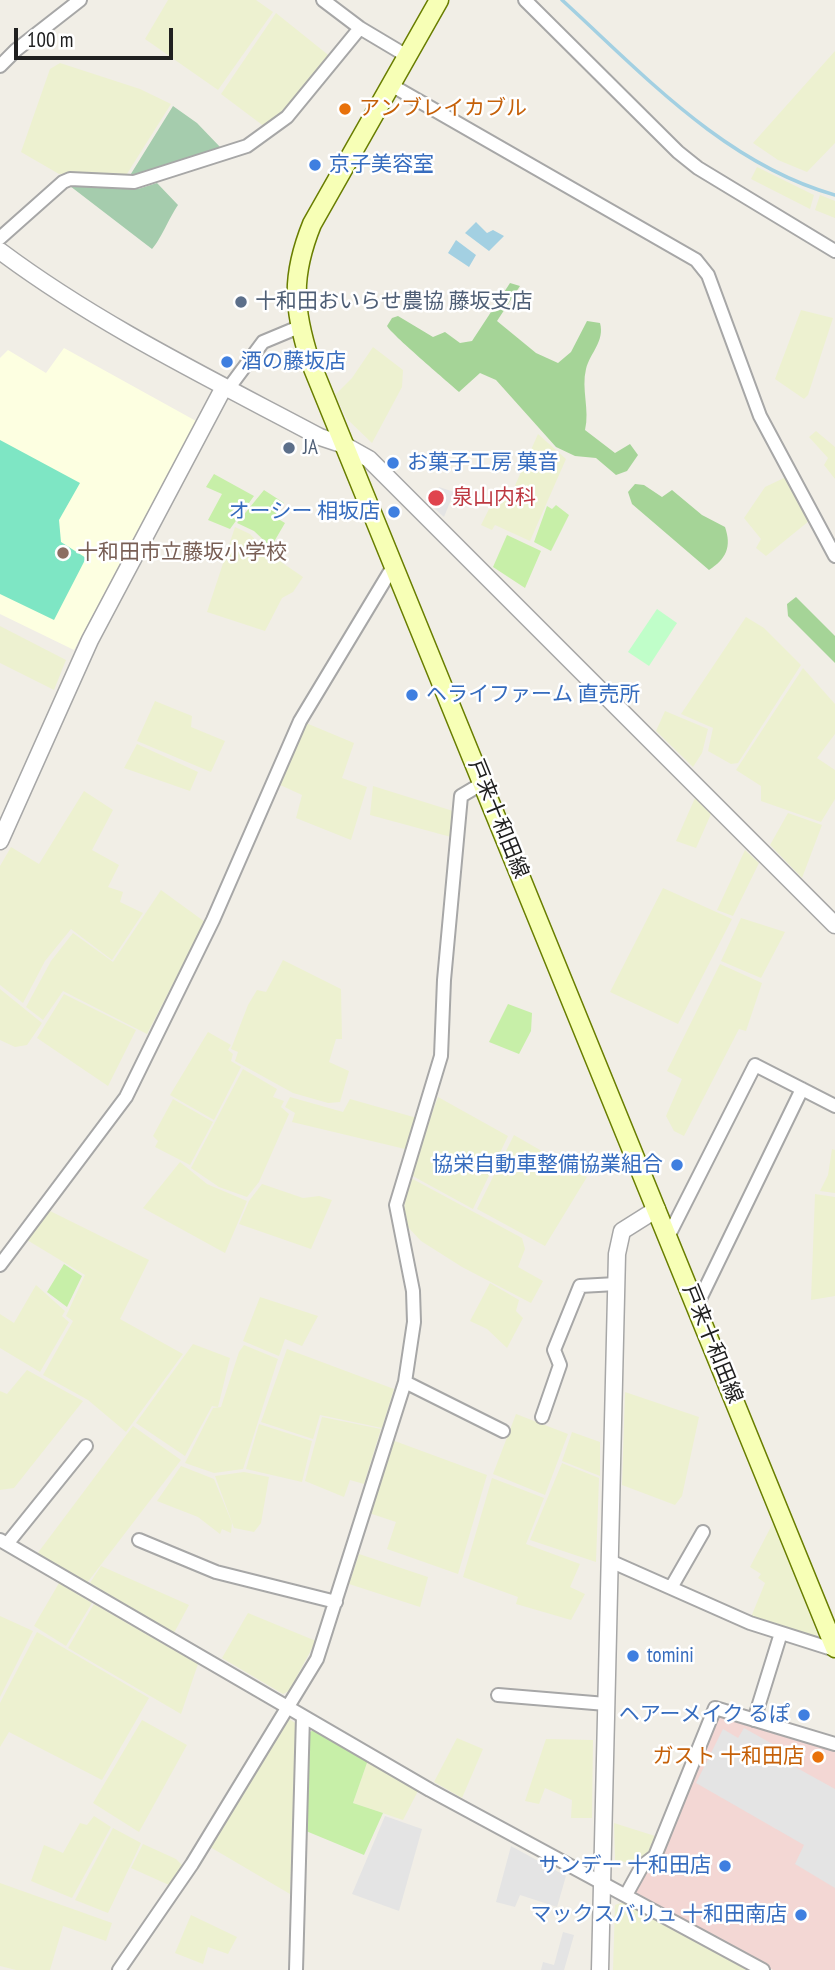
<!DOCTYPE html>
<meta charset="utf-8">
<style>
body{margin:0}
#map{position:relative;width:835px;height:1970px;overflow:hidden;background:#f1eee6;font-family:"PT Sans Narrow",sans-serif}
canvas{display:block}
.scale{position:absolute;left:14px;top:28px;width:159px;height:32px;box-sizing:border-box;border:4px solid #202020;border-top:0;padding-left:9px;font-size:21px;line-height:24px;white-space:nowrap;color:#202020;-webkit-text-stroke:5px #fff;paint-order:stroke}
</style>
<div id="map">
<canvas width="835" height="1970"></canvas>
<div class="scale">100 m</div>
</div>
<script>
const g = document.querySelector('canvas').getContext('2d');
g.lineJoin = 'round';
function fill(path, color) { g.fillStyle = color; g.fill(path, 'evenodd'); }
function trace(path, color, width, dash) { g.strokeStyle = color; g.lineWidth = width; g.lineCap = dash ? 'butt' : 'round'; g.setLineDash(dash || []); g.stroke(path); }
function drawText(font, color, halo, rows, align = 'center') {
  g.font = font + ' "PT Sans Narrow","Noto Sans JP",sans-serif'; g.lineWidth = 5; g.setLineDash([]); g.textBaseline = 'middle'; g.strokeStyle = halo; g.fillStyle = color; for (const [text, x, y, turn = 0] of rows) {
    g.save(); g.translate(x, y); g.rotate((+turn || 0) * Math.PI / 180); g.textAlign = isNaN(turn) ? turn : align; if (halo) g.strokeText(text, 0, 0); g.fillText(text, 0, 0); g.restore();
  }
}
fill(new Path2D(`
 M723 1716 835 1749V1970H773L636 1894 633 1888 658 1858 716 1719Z`), '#f3d7d4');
fill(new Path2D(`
 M64 348 196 421 74 650 0 614V358L8 350 46 373Z`), '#fdffe1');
fill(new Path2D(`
 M168 0H256L273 12 218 90 145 39Z
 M276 13 332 58 287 110 265 127 221 94Z
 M835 51V143L807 172 778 160 753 143Z
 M60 63 140 89 171 104 125 177 59 174 21 152 50 69Z
 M757 167 814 195 810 209 751 179Z
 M820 195 835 201V218L815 210Z
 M801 310 833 318 808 395 804 399 775 379Z
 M373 347 403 370 402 387 372 443 347 419 335 395 352 378Z
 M816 431 835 447V479L824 465 828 458 809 437Z
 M538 434 566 459 530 541 495 525 492 530 481 525 500 487 513 490Z
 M786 477 809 521 766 556 756 548 761 539 744 518 765 487Z
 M235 527 250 534 268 553 303 577 293 592 282 598 265 631 207 612Z
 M746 617 764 628 801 665 738 763 731 764 708 751 713 728 681 714Z
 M0 626 66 660 54 690 0 663Z
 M803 668 835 704V734L817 758 835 770V799L821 822 761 801V786L736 770Z
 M155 701 192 716 191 727 225 741 211 772 137 741Z
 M665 711 708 729 702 753 693 767 656 731Z
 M306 723 354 743 342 778 367 787 351 840 296 818 302 795 278 784Z
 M137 744 198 772 190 791 124 768Z
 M373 786 453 811 451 837 370 815Z
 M84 791 113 810 92 850 119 865 108 887 123 892 120 902 143 913 112 960 71 929 45 961 23 1003 0 985V866L11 847 39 864Z
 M695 798 711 814 696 848 676 841Z
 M788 813 822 825 802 878 770 845Z
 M745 850 759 863 733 916 717 910Z
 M663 888 732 919 678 1024 610 992Z
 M161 890 205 922 147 1034 63 991 43 1020 26 1007 51 961 73 933 113 962Z
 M741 918 785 932 761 978 721 961Z
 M283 960 341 989 342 1039H336L329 1062 349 1071 340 1102 328 1103 293 1093 235 1061 238 1052 231 1049 248 1005 257 990 266 992Z
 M720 964 762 983 746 1031 739 1029 684 1136 674 1131 666 1116 682 1079 667 1071Z
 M0 989 42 1023 27 1045 15 1047 0 1040Z
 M64 994 136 1030 108 1086 37 1038Z
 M208 1032 231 1045 228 1050 233 1054 231 1061 241 1067 214 1120 170 1095Z
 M243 1069 277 1089 273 1097 284 1101 281 1107 289 1114 259 1182 247 1197 219 1187 191 1168Z
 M290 1097 343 1112 350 1099 417 1118 405 1149 292 1122 295 1113 285 1107Z
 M438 1097 508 1136 473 1209 409 1174Z
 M173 1099 213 1122 190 1165 155 1147 158 1141 153 1136Z
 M514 1135 587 1177 545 1246 477 1209Z
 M832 1149 835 1150V1193L820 1191 828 1175Z
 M180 1162 207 1184 247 1201 225 1253 143 1208Z
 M409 1177 522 1238 525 1249 518 1267 543 1281 531 1303 462 1267 421 1241 406 1225 404 1208Z
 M262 1184 303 1198 319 1196 332 1200 311 1249 239 1224 249 1201Z
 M815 1194 835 1197V1296L811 1300Z
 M46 1209 149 1260 120 1319 183 1354 126 1432 88 1400 43 1375 73 1321 66 1316 85 1275 27 1240Z
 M490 1283 519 1300 516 1311 523 1318 507 1348 487 1329 470 1321Z
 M36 1285 65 1311 62 1316 69 1322 40 1372 0 1348V1314L14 1323Z
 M260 1297 318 1316 302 1346 285 1339 279 1356 243 1341Z
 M193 1344 230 1358 218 1407 212 1406 185 1456 136 1423Z
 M244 1345 278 1359 243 1469 214 1473 185 1463 213 1408 221 1407 239 1352Z
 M287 1349 394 1389 382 1428 320 1415 313 1439 261 1422Z
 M27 1370 83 1401 14 1488 0 1490V1391L7 1394Z
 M625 1392 699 1417 682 1496 675 1505 622 1485Z
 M516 1414 568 1434 545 1495 493 1474Z
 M322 1417 381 1429 364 1484 350 1480 344 1497 305 1481Z
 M259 1424 312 1441 302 1482 246 1469Z
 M133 1426 181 1460 87 1583 37 1554Z
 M572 1432 600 1442V1476L562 1461Z
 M392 1440 487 1475 458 1574 387 1549 396 1522 369 1513Z
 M562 1463 599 1478 596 1562 530 1540Z
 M181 1466 214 1479 232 1523 231 1533 222 1529 220 1534 198 1517 157 1501Z
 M244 1472 269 1477 261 1523 254 1532 234 1528 215 1476Z
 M492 1478 544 1498 526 1544 580 1564 570 1587 585 1594 571 1620 516 1604 518 1597 463 1577Z
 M774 1521 818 1636 815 1640 751 1617 765 1583 758 1578 761 1574 750 1567Z
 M359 1554 428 1577 420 1607 349 1584Z
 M101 1566 189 1605 174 1633 90 1583Z
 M59 1583 92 1603 66 1646 34 1626Z
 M94 1604 198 1664 181 1714 68 1648Z
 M248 1613 316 1641 289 1691 283 1694 222 1658Z
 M0 1616 33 1631 0 1697Z
 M37 1632 149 1698 102 1780 9 1732 0 1747V1703Z
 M286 1717 297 1724 290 1894 210 1847Z
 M142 1720 187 1745 139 1832 93 1803Z
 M457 1738 483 1749 462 1798 434 1782Z
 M546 1739 593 1740 592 1818H571L572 1800 545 1788 539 1804 525 1801Z
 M368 1760 419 1789 403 1820 353 1803Z
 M94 1816 111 1827 72 1898 31 1881 44 1845 63 1853 80 1823 87 1825Z
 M614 1823 655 1836 647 1855 635 1864 615 1860Z
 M113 1828 141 1843 108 1913 75 1900Z
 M143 1844 176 1859 183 1866 169 1885 131 1868Z
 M0 1883 112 1923 106 1941 63 1926 50 1970H16L0 1966Z
 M624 1902 749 1970H613L615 1905Z
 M191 1915 237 1937 228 1954 208 1947 203 1964 175 1953Z`), '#edf1d0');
fill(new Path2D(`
 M214 474 254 496 230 529 208 520 222 494 206 487Z
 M264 490 284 503 275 517 285 523 271 547 254 531 237 523Z
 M556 505 569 515 551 551 534 542 547 506 552 509Z
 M507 535 541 551 525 588 493 567Z
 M508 1004 532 1013 531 1031 519 1054 489 1042Z
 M64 1264 82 1276 67 1307 47 1292Z
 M315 1728 368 1760 353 1803 383 1813 364 1855 306 1831 308 1734Z`), '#c7efa8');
fill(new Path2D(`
 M510 283 520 286 497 321 536 353 558 363 571 352 587 321 600 323C605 341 590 353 586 369 581 389 590 410 585 430L615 453 630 444 638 455 627 471 616 475 596 458 575 456 556 447 496 380 480 373 459 392C447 381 391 334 387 326L392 318 398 316 433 337 445 332 460 343 472 341Z
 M635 484 644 485 662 497 672 490 702 515 725 527C732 547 726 559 709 570L632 504 628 492Z
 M796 597 835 636V663L788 616 787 604Z`), '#a5d497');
fill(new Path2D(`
 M173 106 197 123 221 148 129 177Z
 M74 183 138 189 157 183 178 205C169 218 160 241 152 249L70 186Z`), '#a5ccad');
fill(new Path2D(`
 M657 609 677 623 649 666 628 652Z`), '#c0fec9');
fill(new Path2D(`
 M0 440 80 483 59 520 61 542 86 558 54 620 0 594Z`), '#7ee6c4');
fill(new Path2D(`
 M439 487 454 492 444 517 426 501 428 495 435 498Z
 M744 1728 792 1755 788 1763 835 1789V1888L795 1864 804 1845 696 1783 723 1729 738 1738Z
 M385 1816 422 1829 399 1911 352 1894Z
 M511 1846 566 1876 557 1907 520 1895 515 1907 496 1902Z
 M563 1932 574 1935 564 1970H541L543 1962 554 1965Z`), '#e4e4e4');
fill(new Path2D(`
 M476 222 487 233 493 230 504 236 489 251 465 233Z
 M456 240 476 255 469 267 448 253Z`), '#a3d0e2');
trace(new Path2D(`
 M562 0C644 75 725 164 835 195`), '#a3d0e2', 3.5);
const minor = new Path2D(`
 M323 0 360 28 407 56
 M525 0 678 152 698 168 835 251
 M0 66 16 50 80 0
 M391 85 696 260 708 275 760 416 835 556
 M0 238 63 182 70 179 134 182 247 146 287 117 360 28
 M228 389 263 342 299 327
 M668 1237 755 1065 835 1106
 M0 1265 126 1097 213 920 300 721 394 565
 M694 1299 701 1297 802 1089
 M405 1382 503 1431
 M542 1417 560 1365 554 1350 580 1286 616 1284
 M0 1540 430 1790 763 1970
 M139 1540 216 1572 336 1602
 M7 1544 86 1446
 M610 1561 750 1623 835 1650
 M672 1586 703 1532
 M498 1695 606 1704
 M754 1720 781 1633
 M626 1895 642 1866 655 1856 715 1708 835 1744
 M119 1970 192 1864 317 1659 405 1382 414 1322 413 1291 396 1205 441 1056 444 980 461 796 483 783
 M296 1970 303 1716`);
const tertiary = new Path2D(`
 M0 251C99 325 211 379 320 437L344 445 369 459 835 925
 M0 841 90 640 224 387
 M600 1970 617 1254 622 1231 657 1209`);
const secondary = new Path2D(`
 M439 0 312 224C291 276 293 308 310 361L835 1648`);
trace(minor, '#a7a7a7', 16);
trace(tertiary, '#a7a7a7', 19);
trace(secondary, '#697e00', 21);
trace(minor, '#fff', 12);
trace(tertiary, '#fff', 16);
trace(secondary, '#f7ffb6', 18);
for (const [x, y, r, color] of [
 [345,109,7,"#e8710a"],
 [315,165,7,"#3f7fe0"],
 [241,302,7,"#5c6f8a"],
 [227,362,7,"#3f7fe0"],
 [289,448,7,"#5c6f8a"],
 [393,463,7,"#3f7fe0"],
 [436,498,9,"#e0444e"],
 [394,512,7,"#3f7fe0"],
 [63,553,7,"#8d6e63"],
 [412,695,7,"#3f7fe0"],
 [677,1165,7,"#3f7fe0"],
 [633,1656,7,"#3f7fe0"],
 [804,1715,7,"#3f7fe0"],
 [818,1757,7,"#e8710a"],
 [725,1866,7,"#3f7fe0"],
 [801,1915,7,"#3f7fe0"]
]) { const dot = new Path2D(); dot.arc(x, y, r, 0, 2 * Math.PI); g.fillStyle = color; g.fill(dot); trace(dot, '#fff', 2.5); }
drawText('21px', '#c56008', '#fff', [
 ["アンブレイカブル",359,109],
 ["ガスト 十和田店",804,1757,"right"]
], 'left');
drawText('21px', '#366cbe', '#fff', [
 ["京子美容室",329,165],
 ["酒の藤坂店",241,362],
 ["お菓子工房 菓音",407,463],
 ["オーシー 相坂店",380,512,"right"],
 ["ヘライファーム 直売所",426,695],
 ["協栄自動車整備協業組合",663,1165,"right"],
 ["tomini",647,1656],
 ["ヘアーメイク るぽ",790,1715,"right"],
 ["サンデー 十和田店",711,1866,"right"],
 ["マックスバリュ 十和田南店",787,1915,"right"]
], 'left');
drawText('21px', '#4e5e75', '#fff', [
 ["十和田おいらせ農協 藤坂支店",255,302],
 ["JA",303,448]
], 'left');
drawText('21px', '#be3a42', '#fff', [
 ["泉山内科",452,498]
], 'left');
drawText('21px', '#785e54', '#fff', [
 ["十和田市立藤坂小学校",77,553]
], 'left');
drawText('21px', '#202020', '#fff', [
 ["戸来十和田線",498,819,68],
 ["戸来十和田線",712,1344,68]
]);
</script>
